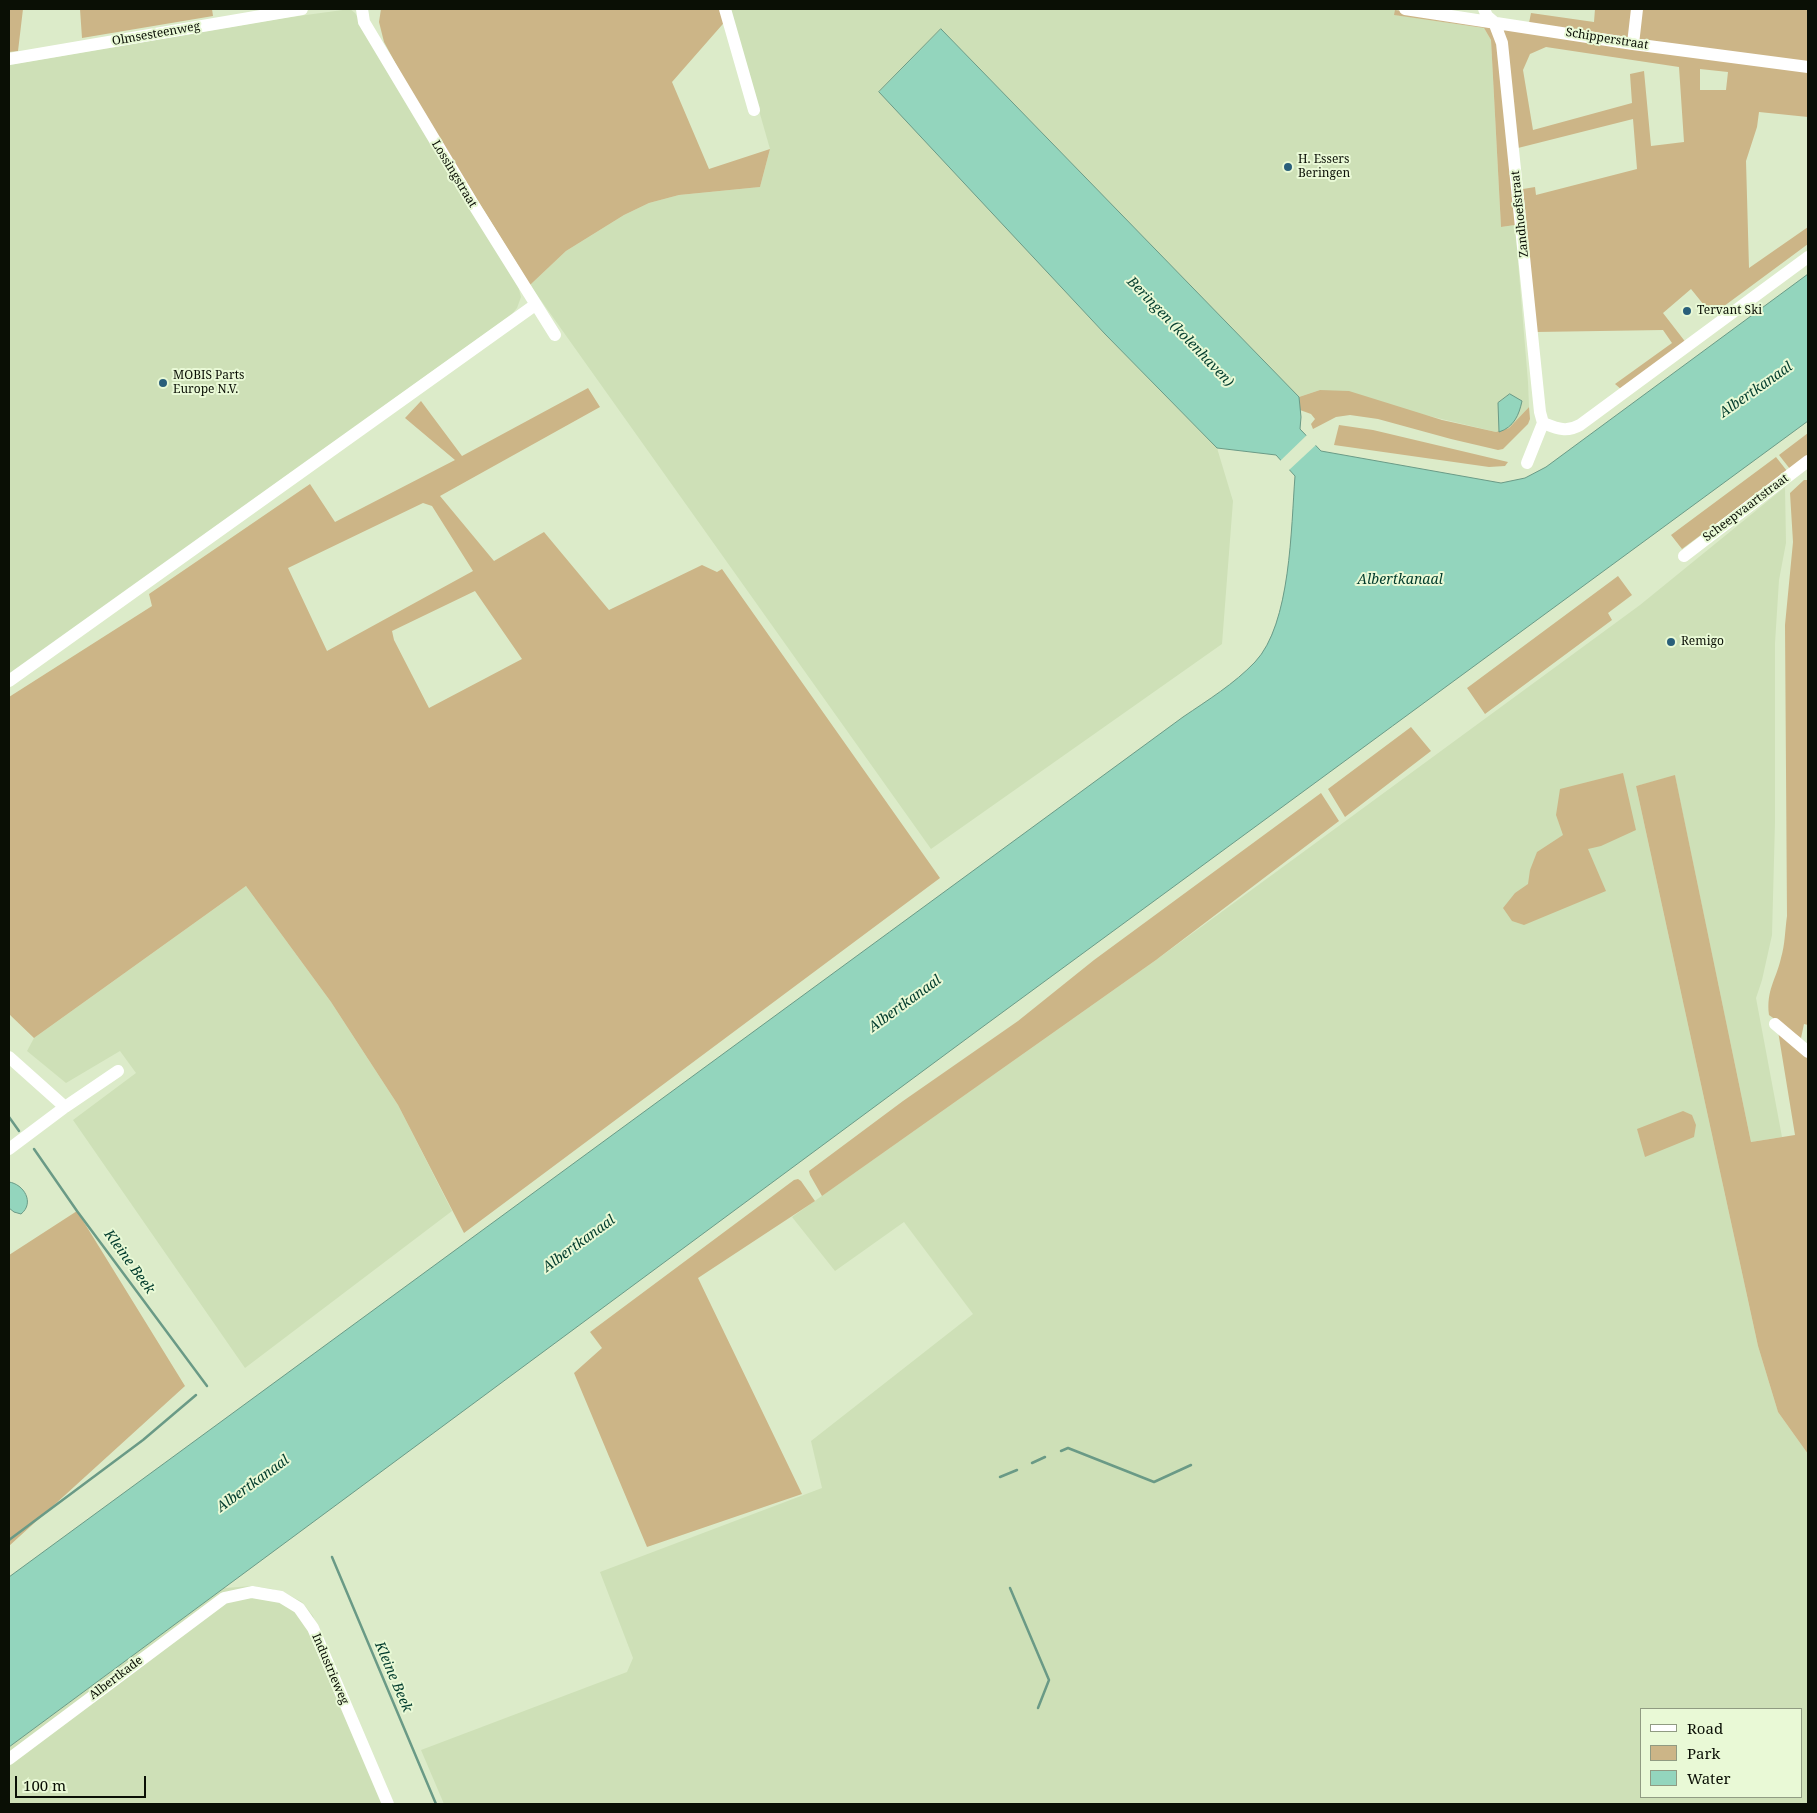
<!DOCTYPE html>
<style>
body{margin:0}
#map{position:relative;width:1817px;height:1813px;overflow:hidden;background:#dcebc9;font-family:"Noto Serif",serif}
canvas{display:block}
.frame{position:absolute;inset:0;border:10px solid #0a0f05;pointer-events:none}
.legend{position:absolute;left:1640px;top:1708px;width:162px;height:90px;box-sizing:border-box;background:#e9f9d6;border:1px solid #909b82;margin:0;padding:6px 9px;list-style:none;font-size:15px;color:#0a0f05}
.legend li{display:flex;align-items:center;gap:10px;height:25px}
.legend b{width:25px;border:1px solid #909b82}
.scale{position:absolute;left:15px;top:1776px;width:131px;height:22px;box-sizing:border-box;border:2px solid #0a0f05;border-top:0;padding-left:6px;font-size:15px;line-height:18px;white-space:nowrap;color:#0a0f05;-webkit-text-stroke:4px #e9f9d6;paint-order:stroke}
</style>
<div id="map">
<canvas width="1817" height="1813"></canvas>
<div class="frame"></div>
<ul class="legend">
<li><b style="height:6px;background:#fff"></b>Road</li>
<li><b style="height:14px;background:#ccb587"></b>Park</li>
<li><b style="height:14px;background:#93d5bd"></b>Water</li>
</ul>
<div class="scale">100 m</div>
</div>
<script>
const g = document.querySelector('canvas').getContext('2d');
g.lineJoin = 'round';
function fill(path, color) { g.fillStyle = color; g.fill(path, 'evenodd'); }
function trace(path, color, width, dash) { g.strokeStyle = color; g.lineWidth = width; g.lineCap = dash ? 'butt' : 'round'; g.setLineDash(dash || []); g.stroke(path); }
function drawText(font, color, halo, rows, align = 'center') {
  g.font = font + ' "Noto Serif",serif'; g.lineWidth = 4; g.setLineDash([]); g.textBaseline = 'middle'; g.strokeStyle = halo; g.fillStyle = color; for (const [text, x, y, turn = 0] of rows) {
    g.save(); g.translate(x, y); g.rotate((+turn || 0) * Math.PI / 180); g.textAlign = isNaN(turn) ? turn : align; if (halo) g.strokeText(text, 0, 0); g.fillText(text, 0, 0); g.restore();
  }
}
fill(new Path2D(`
 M350 9 355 13 518 285 521 297 517 308 512 314 9 675V65L284 18Z
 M730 9H1387L1395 10V15L1484 28 1491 40 1501 227 1515 225 1528 382 1529 407 1509 428 1496 432 1320 390 1299 397 941 29 880 92 1105 334 1217 448 1233 501 1222 644 931 849 530 285 566 251 624 215 649 203 679 195 760 187 770 149Z
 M1785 487 1786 543 1779 580 1775 643V822L1772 935 1762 980 1756 998 1782 1137 1751 1142 1675 776 1636 786 1758 1346 1778 1412 1808 1454V1804H444L421 1750 627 1672 633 1658 600 1572 822 1488 811 1441 973 1314 904 1222 835 1271 792 1217 1156 960 1640 605ZM1641 1709H1801V1797H1641Z
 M246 886 331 1002 398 1105 452 1211 245 1368 73 1120 136 1073 120 1051 66 1083 27 1051 34 1038Z
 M253 1586 272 1589 287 1594 302 1602 313 1616 387 1804H9V1747L224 1588Z`), '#cee0b7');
fill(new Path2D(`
 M9 9H23L18 51 9 52Z
 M80 9H212L213 16 82 38Z
 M381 9H726L729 17 672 82 709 169 770 149 760 187 679 195 649 203 624 215 566 251 530 285 412 94 384 42 379 22Z
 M1595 9H1808V117L1759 112 1757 127 1746 161 1749 268 1808 227V244L1712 315 1691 289 1663 313 1687 344 1622 390 1615 384 1672 343 1663 330 1536 332 1523 189 1535 187 1536 195 1637 169 1633 119 1518 148 1515 225 1501 227 1491 40 1484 28 1394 15 1395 10 1528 28 1531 13 1594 22ZM1546 47 1679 67 1684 142 1651 146 1644 71 1630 74 1632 103 1533 130 1523 70 1530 54ZM1700 69 1728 72 1726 90H1700Z
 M588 388 600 407 440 496 494 561 544 532 609 610 702 565 717 572 722 569 940 878 464 1233 398 1105 331 1002 246 886 34 1038 9 1014V697L152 606 149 594 310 484 335 522 455 460 405 418 421 401 462 456ZM423 503 432 506 473 571 327 651 288 568ZM475 591 522 659 429 708 394 640 392 631Z
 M1320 390 1349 391 1442 420 1496 432 1509 428 1529 407 1530 419 1528 424 1503 449 1498 450 1451 439 1378 419 1350 415 1336 417 1313 429 1311 424 1315 419 1311 414 1300 410 1299 397Z
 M1339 425 1373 430 1508 462 1505 466 1489 467 1334 445Z
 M1808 433V456L1790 469 1779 455Z
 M1776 457 1787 471 1682 549 1671 535Z
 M1804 480H1808V1025L1804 1024 1801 1038 1769 1015C1766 990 1776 980 1781 958 1785 945 1785 930 1787 916L1785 625 1793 542 1790 493Z
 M1618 576 1632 595 1608 613 1612 620 1485 714 1467 688Z
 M1411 727 1431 751 1345 817 1328 789Z
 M1623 773 1636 830 1601 846 1588 849 1606 891 1524 925 1512 921 1503 908 1515 893 1528 884 1530 870 1537 852 1563 835 1556 815 1560 789Z
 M1675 775 1751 1142 1795 1135 1778 1031 1808 1056V1454L1778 1412 1758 1346 1636 786Z
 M1321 793 1339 821 1156 960 822 1196 810 1175 809 1171 903 1101 1018 1021 1094 960Z
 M1683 1111 1692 1115 1696 1125 1694 1137 1645 1157 1637 1129Z
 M798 1179 801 1181 815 1201 698 1278 802 1494 647 1547 574 1373 602 1348 590 1332 794 1180Z
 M77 1211 185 1386 9 1546V1255Z`), '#ccb587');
const water = new Path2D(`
 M941 29 1299 397 1301 417 1300 429 1321 451 1501 483 1525 478 1546 467 1808 274V421L977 1031 9 1747V1577L1183 717C1208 700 1234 684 1255 662 1291 624 1291 527 1295 476L1276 455 1217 448 1105 334 879 92Z
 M1510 394 1522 401C1519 415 1514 427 1499 432L1498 403Z
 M9 1182C24 1184 35 1203 21 1214L14 1212 9 1208Z`);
fill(water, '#93d5bd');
trace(water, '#6a9a86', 1);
fill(new Path2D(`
 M1308 434 1317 444 1288 471 1279 462Z`), '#dcebc9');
trace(new Path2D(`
 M9 1117 19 1131
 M34 1149 77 1211 207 1386
 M1061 1451 1068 1448 1154 1482 1191 1465
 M1032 1463 1045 1457
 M1000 1477 1017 1470
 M9 1540 143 1440 196 1395
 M332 1557 436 1804
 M1010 1588 1049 1680 1038 1708`), '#6a9a86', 2.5);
trace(new Path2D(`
 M362 9 364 22 473 204 555 335
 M725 9 754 110
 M1405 9 1633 44 1808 67
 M1484 9 1487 16 1494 22 1502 43 1540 412 1543 423 1527 463
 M1633 44 1637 9
 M9 59 302 9
 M1543 423C1556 428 1566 433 1580 425L1808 257
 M1684 556 1808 461
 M9 681 535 305
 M1775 1024 1808 1052
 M9 1057 65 1107
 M9 1149 65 1107 118 1071
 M9 1759 224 1598 252 1592 281 1597 299 1608 313 1628 388 1804`), '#fff', 12);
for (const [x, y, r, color] of [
 [1288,167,5,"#295f7a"],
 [1687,311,5,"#295f7a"],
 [163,383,5,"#295f7a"],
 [1671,642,5,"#295f7a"]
]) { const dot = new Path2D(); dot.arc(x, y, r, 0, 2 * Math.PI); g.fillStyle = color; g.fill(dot); trace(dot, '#e9f9d6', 2); }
drawText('12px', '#0a0f05', '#e9f9d6', [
 ["Olmsesteenweg",156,34,-10],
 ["Schipperstraat",1607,39,9],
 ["Lossingstraat",454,174,59],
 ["Zandhoefstraat",1520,214,-96],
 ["Scheepvaartstraat",1746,508,-37],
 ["Industrieweg",330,1669,67],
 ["Albertkade",116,1678,-37]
]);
drawText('12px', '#0a0f05', '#e9f9d6', [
 ["H. Essers",1298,160],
 ["Beringen",1298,174],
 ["Tervant Ski",1697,311],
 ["MOBIS Parts",173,376],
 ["Europe N.V.",173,390],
 ["Remigo",1681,642]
], 'left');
drawText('italic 14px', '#003b2c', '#e9f9d6', [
 ["Beringen (kolenhaven)",1180,332,46],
 ["Albertkanaal",1756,390,-35],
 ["Albertkanaal",1400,580],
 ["Albertkanaal",905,1004,-36],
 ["Albertkanaal",579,1244,-36],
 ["Kleine Beek",129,1262,54],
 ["Albertkanaal",253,1484,-36],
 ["Kleine Beek",393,1677,67]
]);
</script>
